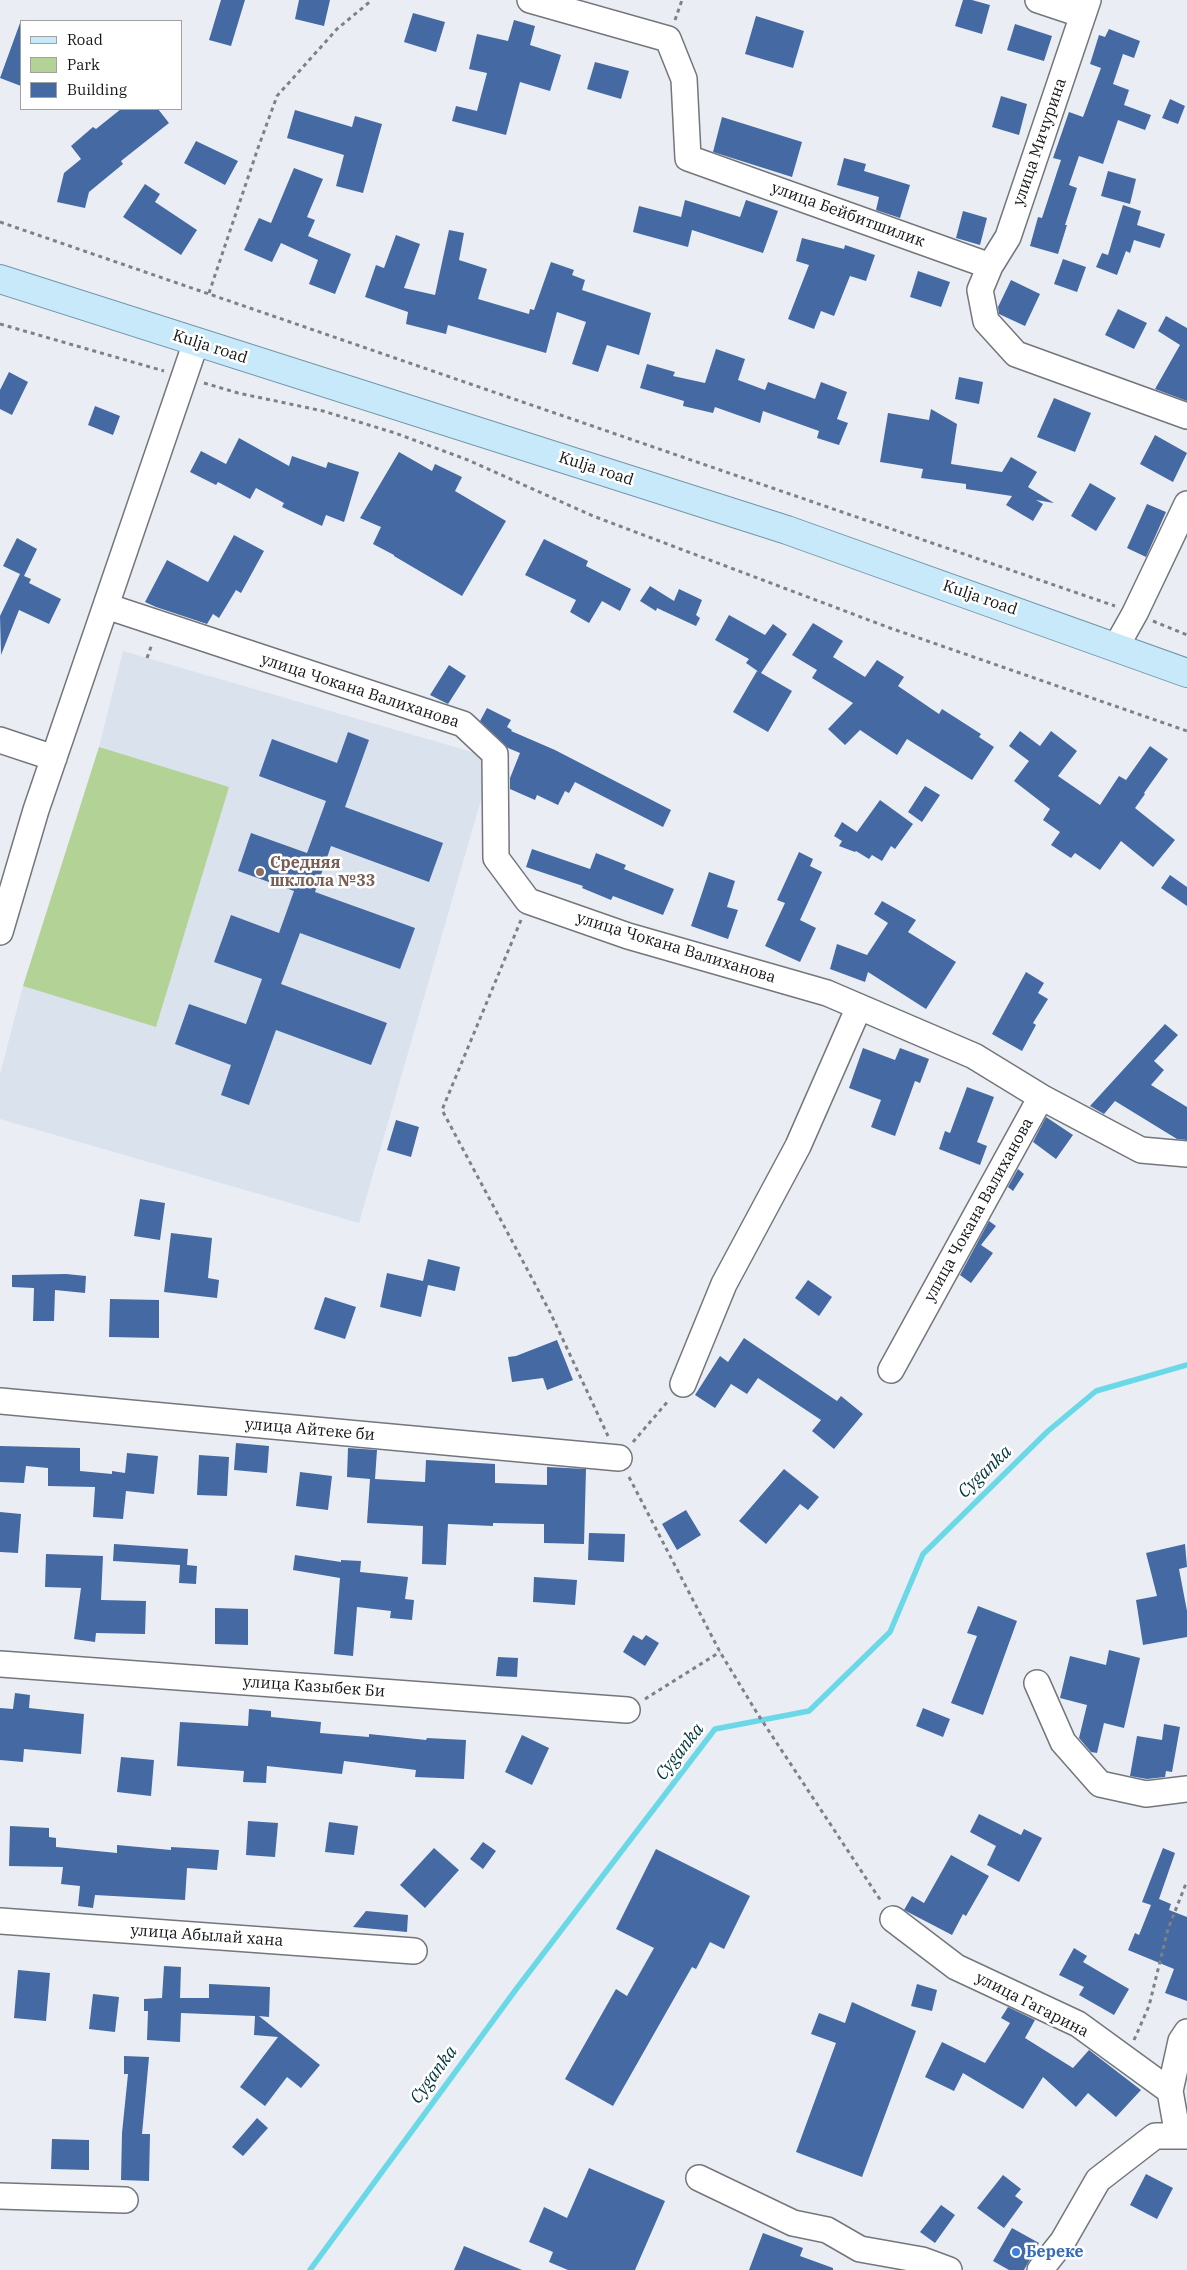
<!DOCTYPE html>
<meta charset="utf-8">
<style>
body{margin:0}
#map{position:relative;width:1187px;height:2270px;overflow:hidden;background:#eaeef4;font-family:"IBM Plex Serif",serif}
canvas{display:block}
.legend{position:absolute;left:20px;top:20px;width:162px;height:90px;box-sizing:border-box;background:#fff;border:1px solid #a1a1a2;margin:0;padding:6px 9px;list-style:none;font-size:15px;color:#141517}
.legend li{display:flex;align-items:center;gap:10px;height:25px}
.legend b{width:25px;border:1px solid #a1a1a2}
</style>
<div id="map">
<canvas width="1187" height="2270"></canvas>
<ul class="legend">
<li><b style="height:6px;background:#c8e9fa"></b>Road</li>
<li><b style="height:14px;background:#b3d396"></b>Park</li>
<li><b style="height:14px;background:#4469a3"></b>Building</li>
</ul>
</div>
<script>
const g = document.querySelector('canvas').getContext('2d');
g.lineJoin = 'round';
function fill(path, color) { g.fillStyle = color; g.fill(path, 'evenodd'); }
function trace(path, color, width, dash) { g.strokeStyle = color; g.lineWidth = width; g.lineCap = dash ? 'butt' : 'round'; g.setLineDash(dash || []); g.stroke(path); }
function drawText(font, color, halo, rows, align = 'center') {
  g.font = font + ' "IBM Plex Serif",serif'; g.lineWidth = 5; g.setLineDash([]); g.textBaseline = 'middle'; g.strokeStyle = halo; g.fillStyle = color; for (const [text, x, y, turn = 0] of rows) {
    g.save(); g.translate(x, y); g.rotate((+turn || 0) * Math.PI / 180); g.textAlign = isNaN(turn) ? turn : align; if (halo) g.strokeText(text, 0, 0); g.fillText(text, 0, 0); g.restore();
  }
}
fill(new Path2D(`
 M123 651 493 758 359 1223 0 1119V1074L23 986 99 747Z`), '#dae2ee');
fill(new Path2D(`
 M99 747 229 787 156 1027 23 986Z`), '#b3d396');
trace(new Path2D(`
 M310 2270 517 1988 715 1729 809 1711 890 1632 923 1554 1048 1431 1096 1391 1187 1365`), '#6bd8e7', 5.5);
fill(new Path2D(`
 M221 0H245L231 46 209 40Z
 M299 0H330L324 26 295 19Z
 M963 0H972L990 5 982 34 955 26Z
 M413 13 445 22 436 52 404 42Z
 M756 16 804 31 793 68 745 54Z
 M514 20 535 26 530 45 561 55 550 91 520 82 506 135 452 121 456 106 477 111 487 73 469 69 477 34 508 41Z
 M20 23H21V86L0 78Z
 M1015 24 1052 36 1044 61 1007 50Z
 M1109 29 1140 41 1134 58 1123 54 1113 84 1129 90 1124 105 1151 115 1145 130 1118 120 1103 164 1079 156 1069 185 1077 188 1065 225H1067L1058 254 1030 246 1038 217 1042 218 1061 160 1053 158 1069 112 1083 117 1101 68 1090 64 1099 35 1105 37Z
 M595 62 629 71 621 99 587 89Z
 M1001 96 1027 104 1019 135 992 127Z
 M1170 99 1185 106 1178 124 1162 118Z
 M121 109H158L169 123 121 161 123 164 89 192 85 208 57 202 64 173 81 159 71 146 93 127 96 129Z
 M295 110 352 127 355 116 382 124 363 193 336 186 344 155 287 138Z
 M722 117 802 142 792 177 713 152Z
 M196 141 238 161 225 185 184 163Z
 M844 158 866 164 864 171 910 185 900 218 876 210 879 197 837 185Z
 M294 168 323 179 307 217 315 220 308 236 351 254 335 294 309 284 318 260 281 243 272 262 244 250 259 218 271 223Z
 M1108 171 1136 179 1130 204 1101 196Z
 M145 184 160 194 155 202 197 230 181 255 123 217Z
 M685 200 740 217 746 200 778 211 763 253 692 230 688 247 633 232 639 206 681 217Z
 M1123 205 1141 211 1137 225 1165 234 1160 248 1134 240 1130 253 1126 251 1117 275 1096 267 1102 253 1108 255Z
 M963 211 987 218 980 245 956 238Z
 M449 230 464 233 459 260 487 269 478 299 529 314 530 309 534 310 551 262 574 270 572 275 585 280 582 290 651 313 639 355 607 345 598 372 572 364 586 322 557 312 546 353 448 325 446 334 406 324 408 312 365 297 376 265 384 268 396 235 420 244 404 288 435 295Z
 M802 238 844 249 845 245 875 255 866 281 850 276 834 316 821 311 814 329 788 319 809 265 796 261Z
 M1063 259 1086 267 1077 292 1054 284Z
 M918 271 950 282 941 307 910 297Z
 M1011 280 1040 294 1025 326 999 314 998 307Z
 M1118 309 1147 323 1134 349 1105 335Z
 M1166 316 1187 328V401L1155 389 1180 345 1158 331Z
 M716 349 745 359 738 380 765 390 768 382 815 399 821 382 847 392 837 419 848 423 839 445 817 438 819 431 763 411 760 423 715 407 713 413 683 406 684 401 640 388 647 364 675 372 673 376 705 383Z
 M9 372 28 382 12 415 0 409V390Z
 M959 377 983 382 979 404 955 399Z
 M1054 398 1091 413 1075 452 1037 437Z
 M95 406 120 416 113 435 88 425Z
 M931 409 957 424 951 464 1002 472 1011 457 1037 472 1028 487 1054 503 1036 500 1043 504 1033 521 1006 505 1012 496 966 489V484L921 478 923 469 880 462 888 413 929 420Z
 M1155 435 1187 453 1173 482 1140 464Z
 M239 438 289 466 292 456 326 468 328 462 359 472 344 522 326 515 322 526 282 507 284 503 256 488 250 499 218 482 216 485 190 472 201 451 226 464Z
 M399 452 432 471 435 464 462 477 455 491 506 521 462 596 394 556V555L373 544 381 527 360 518Z
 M1090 483 1116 498 1096 531 1071 516Z
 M1147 504 1166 512 1146 557 1127 548Z
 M234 535 264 551 241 593 236 590 219 618 213 614 207 624 156 607 145 602 167 560 208 582Z
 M17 538 37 549 24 576 31 579 29 583 61 599 49 624 19 610 1 655 0 616 20 574 3 566Z
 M544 539 588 561 586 566 631 589 620 611 602 601 589 623 570 612 576 600 525 575Z
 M650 586 674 601 679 589 702 600 696 615 700 618 696 626 657 608 656 611 640 601Z
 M729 615 765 635 773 624 787 634 761 673 792 691 768 732 733 712 757 671 759 672 746 663 749 659 715 640Z
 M813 623 843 641 833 657 865 677 877 660 904 677 898 686 939 714 942 709 981 734 979 737 994 747 972 780 907 739 897 755 860 730 845 745 828 729 853 703 812 678 817 670 792 655Z
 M449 665 466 676 448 704 430 695Z
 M487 708 511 720 507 727 512 730 511 731 555 750 671 810 663 827 575 782 569 793 565 791 558 805 537 795 535 800 510 789V778L520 753 508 748 480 721Z
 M1020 731 1040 746 1051 731 1077 751 1058 776 1100 805 1119 776 1126 780 1150 746 1168 759 1144 793 1145 794 1135 808 1175 840 1153 867 1121 841 1100 870 1075 853 1071 858 1051 845 1060 832 1043 820 1050 809 1014 781 1029 761 1009 746Z
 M348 732 369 740 345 807 443 843 429 882 331 846 315 892 415 928 400 969 300 933 281 984 387 1023 371 1065 276 1030 249 1105 221 1095 231 1065 175 1044 189 1004 246 1024 262 979 214 962 231 915 279 933 294 891 238 871 251 833 307 853 326 801 259 776 272 739 337 763Z
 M925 786 940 795 922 822 908 812Z
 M880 800 913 824 895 849 891 846 882 861 872 855 869 859 856 851 855 852 839 846 842 841 834 836 842 822 857 832Z
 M532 849 590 869 596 853 626 865 624 869 674 889 663 915 613 896 611 900 582 888 583 886 526 867Z
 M799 852 813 859 810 866 822 872 800 920 816 928 800 962 765 946 785 903 777 900Z
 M709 872 735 881 727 907 738 910 728 939 691 926Z
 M1170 875 1187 887V906L1161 888Z
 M882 901 916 920 908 932 956 962 926 1009 868 972 865 982 830 969 837 944 867 955 888 923 874 914Z
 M1026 972 1044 983 1038 993 1048 999 1033 1023 1036 1025 1022 1051 992 1034Z
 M1165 1024 1178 1035 1154 1061 1164 1070 1151 1085 1187 1107V1140L1177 1139 1115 1101 1104 1114 1090 1106Z
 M863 1048 895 1060 900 1048 929 1059 920 1083 915 1081 895 1136 871 1127 881 1100 849 1088Z
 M967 1087 994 1097 977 1142 987 1146 980 1165 939 1149 945 1131 950 1133Z
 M1046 1117 1073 1135 1056 1159 1033 1142Z
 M396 1120 419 1127 411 1157 387 1150Z
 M1018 1169 1024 1174 1013 1191 1008 1187Z
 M140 1199 165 1203 160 1240 134 1236Z
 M989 1221 996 1226 981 1245 993 1253 971 1283 960 1275Z
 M171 1233 212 1238 208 1278 219 1280 217 1298 164 1292Z
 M428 1259 460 1267 455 1291 428 1285 421 1317 380 1307 387 1273 423 1281Z
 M66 1274 86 1276 85 1293 55 1290 54 1321H33L34 1288 12 1287V1275Z
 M808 1280 832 1297 819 1316 795 1298Z
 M325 1297 356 1307 345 1339 314 1329Z
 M110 1299 159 1300V1338L109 1337Z
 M744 1338 837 1401 841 1396 863 1414 834 1449 812 1431 821 1420 758 1378 747 1394 731 1384 715 1408 695 1395 720 1356 728 1362Z
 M557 1340 573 1380 547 1390 543 1378 512 1382 508 1357 516 1356Z
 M236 1443 269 1446 267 1473 234 1470Z
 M0 1446 80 1448V1471L112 1474V1471L125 1473 127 1453 158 1456 154 1494 126 1491 123 1519 93 1517 95 1487 48 1486V1468L26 1466 24 1483 0 1482Z
 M348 1448 377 1450 375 1479 425 1482 426 1460 495 1464V1483L547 1485V1467L586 1469 584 1544 544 1543V1524L493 1523V1526L448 1524 446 1565 422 1564 423 1526 367 1523 370 1479 347 1477Z
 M199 1455 229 1457 227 1496 197 1495Z
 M784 1469 819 1497 808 1510 800 1504 766 1544 739 1521Z
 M300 1472 332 1476 328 1510 296 1506Z
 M686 1510 701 1535 677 1550 662 1524Z
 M0 1512 21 1514 18 1553 0 1552Z
 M589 1533 625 1534 624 1562 588 1560Z
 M114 1544 188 1549 187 1565 197 1566 196 1584 179 1583 180 1565 113 1561Z
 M1185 1544 1187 1567 1179 1569 1187 1611V1637L1143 1645 1136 1600 1157 1596 1146 1553Z
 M46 1554 103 1556 101 1600 146 1601 145 1634 96 1633 95 1642 74 1639 81 1588 45 1587Z
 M295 1555 341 1562V1560L361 1561 360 1572 408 1577 405 1599 414 1600 412 1620 390 1618 391 1611 357 1607 353 1656 334 1654 340 1578 293 1570Z
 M534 1577 577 1580 575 1605 533 1602Z
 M978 1606 1017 1621 983 1715 951 1703 977 1636 967 1633Z
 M215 1608 248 1609V1645L215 1644Z
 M633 1635 642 1640 646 1635 659 1643 645 1666 623 1652Z
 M1109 1650 1140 1658 1124 1728 1104 1723 1097 1753 1091 1752 1079 1738 1087 1705 1060 1698 1070 1656 1106 1665Z
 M498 1657 518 1658 517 1677 496 1676Z
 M15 1693 30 1695 29 1708 84 1714 81 1754 24 1749 23 1762 0 1760V1708L13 1709Z
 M923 1708 950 1719 943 1737 916 1726Z
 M249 1709 271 1711V1717L321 1722 320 1733 369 1737V1734L426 1740 427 1738 466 1740 464 1779 415 1777 416 1770 344 1761 342 1774 267 1766 266 1783 243 1782 244 1771 177 1766 180 1722 248 1726Z
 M1164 1724 1180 1727 1172 1772 1166 1771 1165 1777 1147 1779 1130 1776 1137 1736 1162 1740Z
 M522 1735 549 1748 532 1785 505 1772Z
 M121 1757 154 1760 151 1796 117 1792Z
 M979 1814 1021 1835 1024 1829 1042 1838 1019 1882 987 1865 996 1846 970 1832Z
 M248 1821 278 1823 275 1857 246 1855Z
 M329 1822 358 1826 354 1855 325 1852Z
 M10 1826 49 1828V1837L56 1838V1847L117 1853V1845L171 1850V1847L219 1850 217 1870 187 1868 185 1900 95 1895 93 1908 78 1906 80 1886 61 1884 63 1867 9 1866Z
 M483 1842 496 1851 483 1869 470 1859Z
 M434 1848 459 1870 425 1908 400 1885Z
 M1163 1848 1175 1853 1159 1899 1171 1904 1169 1910 1187 1917V2001L1165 1993 1174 1969 1128 1950 1135 1933 1139 1935 1151 1905 1142 1902Z
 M656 1849 750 1896 724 1949 710 1942 696 1969 692 1967 613 2106 565 2079 616 1989 627 1996 654 1948 616 1929Z
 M951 1855 989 1876 966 1916 963 1914 952 1935 904 1910 912 1896 924 1903Z
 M366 1911 408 1915 407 1932 353 1927Z
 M1074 1948 1087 1956 1083 1962 1129 1989 1114 2015 1079 1995 1084 1987 1059 1975Z
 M164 1966 181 1967 180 1998H209V1984L270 1987 269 2017 259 2016 320 2065 301 2088 287 2077 265 2106 240 2087 278 2037 254 2035 255 2016 181 2013 180 2042 147 2040 148 2011H144V1999L162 1998Z
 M18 1970 50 1973 46 2021 14 2018Z
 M917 1984 937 1990 932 2011 911 2006Z
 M93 1994 119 1997 115 2032 89 2029Z
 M852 2002 916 2031 862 2177 796 2152 836 2043 811 2034 819 2013 845 2023Z
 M1008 2007 1035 2020 1025 2038 1073 2068 1089 2050 1141 2090 1116 2117 1088 2093 1076 2107 1043 2077 1023 2109 963 2073 954 2091 925 2077 942 2042 985 2063 1010 2023 1001 2018Z
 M124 2056 149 2057 142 2134H150L149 2181 121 2180 122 2133 128 2074H124Z
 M257 2118 268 2128 243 2156 232 2147Z
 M52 2139 89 2140V2170L51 2169Z
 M589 2168 665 2201 635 2270H568L549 2262 553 2252 529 2242 544 2207 567 2218Z
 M1146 2174 1173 2188 1157 2219 1130 2205Z
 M1003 2175 1021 2189 1015 2196 1023 2202 1004 2228 977 2208Z
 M941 2205 955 2215 935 2243 920 2232Z
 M1012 2228 1039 2243 1024 2270H1009L993 2261Z
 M763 2233 803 2248 800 2256 833 2268V2270H749Z
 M464 2246 522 2270H454Z`), '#4469a3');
const minor = new Path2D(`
 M530 0 668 39 684 79 688 158 990 266
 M1038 0 1083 15
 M1088 0 1008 237 990 266 980 290 986 321 1016 354 1187 416
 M106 606 463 724 495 754 496 858 528 901 628 936 827 993 974 1056 1041 1097 891 1370
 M1116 647 1135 613 1187 504
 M0 740 54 758
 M0 932 36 810 196 342
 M1041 1097 1141 1150 1187 1154
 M683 1384 724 1284 798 1146 859 1007
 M0 1401 619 1458
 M0 1664 627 1710
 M1037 1683 1063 1742 1100 1784 1146 1794 1187 1789
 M893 1919 956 1967 1078 2024 1170 2091
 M0 1921 414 1951
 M1178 2136 1170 2091 1181 2041 1187 2032
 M699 2178 793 2223 827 2230 860 2249 922 2260 949 2270
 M0 2196 125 2200
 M1040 2270 1063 2241 1098 2180 1155 2136H1187`);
const major = new Path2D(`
 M0 279 787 530 1187 673`);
trace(minor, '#73767b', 28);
trace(major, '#7296a8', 30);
trace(new Path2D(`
 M675 20 682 0
 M0 222 1115 606
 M209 293 258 148 277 96 337 29 372 0
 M0 324 164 371
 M204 383 238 393 323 411 395 433 468 460 593 516 890 628 1187 731
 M1153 621 1187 635
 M147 658 152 644
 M521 920 442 1110 550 1312 608 1436
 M633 1442 669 1400
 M629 1477 720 1652 757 1713 881 1901
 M645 1699 720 1652
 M1134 2040 1149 2006 1168 1929 1187 1881`), '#7e8185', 3, [4, 4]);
trace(minor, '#fff', 25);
trace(major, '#c8e9fa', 28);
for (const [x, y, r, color] of [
 [260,872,5,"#8d6e63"],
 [1016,2252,5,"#3f7fe0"]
]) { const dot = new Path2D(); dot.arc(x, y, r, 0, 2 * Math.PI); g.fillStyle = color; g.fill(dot); trace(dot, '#fff', 2); }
drawText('16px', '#141517', '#fff', [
 ["улица Мичурина",1040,142,-71],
 ["улица Бейбитшилик",848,215,20],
 ["Kulja road",210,347,18],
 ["Kulja road",596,469,18],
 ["Kulja road",980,598,19],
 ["улица Чокана Валиханова",360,691,18],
 ["улица Чокана Валиханова",676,948,17],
 ["улица Чокана Валиханова",979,1210,-61],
 ["улица Айтеке би",310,1430,5],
 ["улица Казыбек Би",314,1687,4],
 ["улица Абылай хана",207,1936,4],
 ["улица Гагарина",1032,2005,27]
]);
drawText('bold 16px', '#785e54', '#fff', [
 ["Средняя",270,863],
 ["шклола №33",270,881]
], 'left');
drawText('bold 16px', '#366cbe', '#fff', [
 ["Береке",1026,2252]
], 'left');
drawText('italic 18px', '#00353b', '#fff', [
 ["Cyganka",985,1472,-44],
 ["Cyganka",680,1752,-52],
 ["Cyganka",434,2075,-54]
]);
</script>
